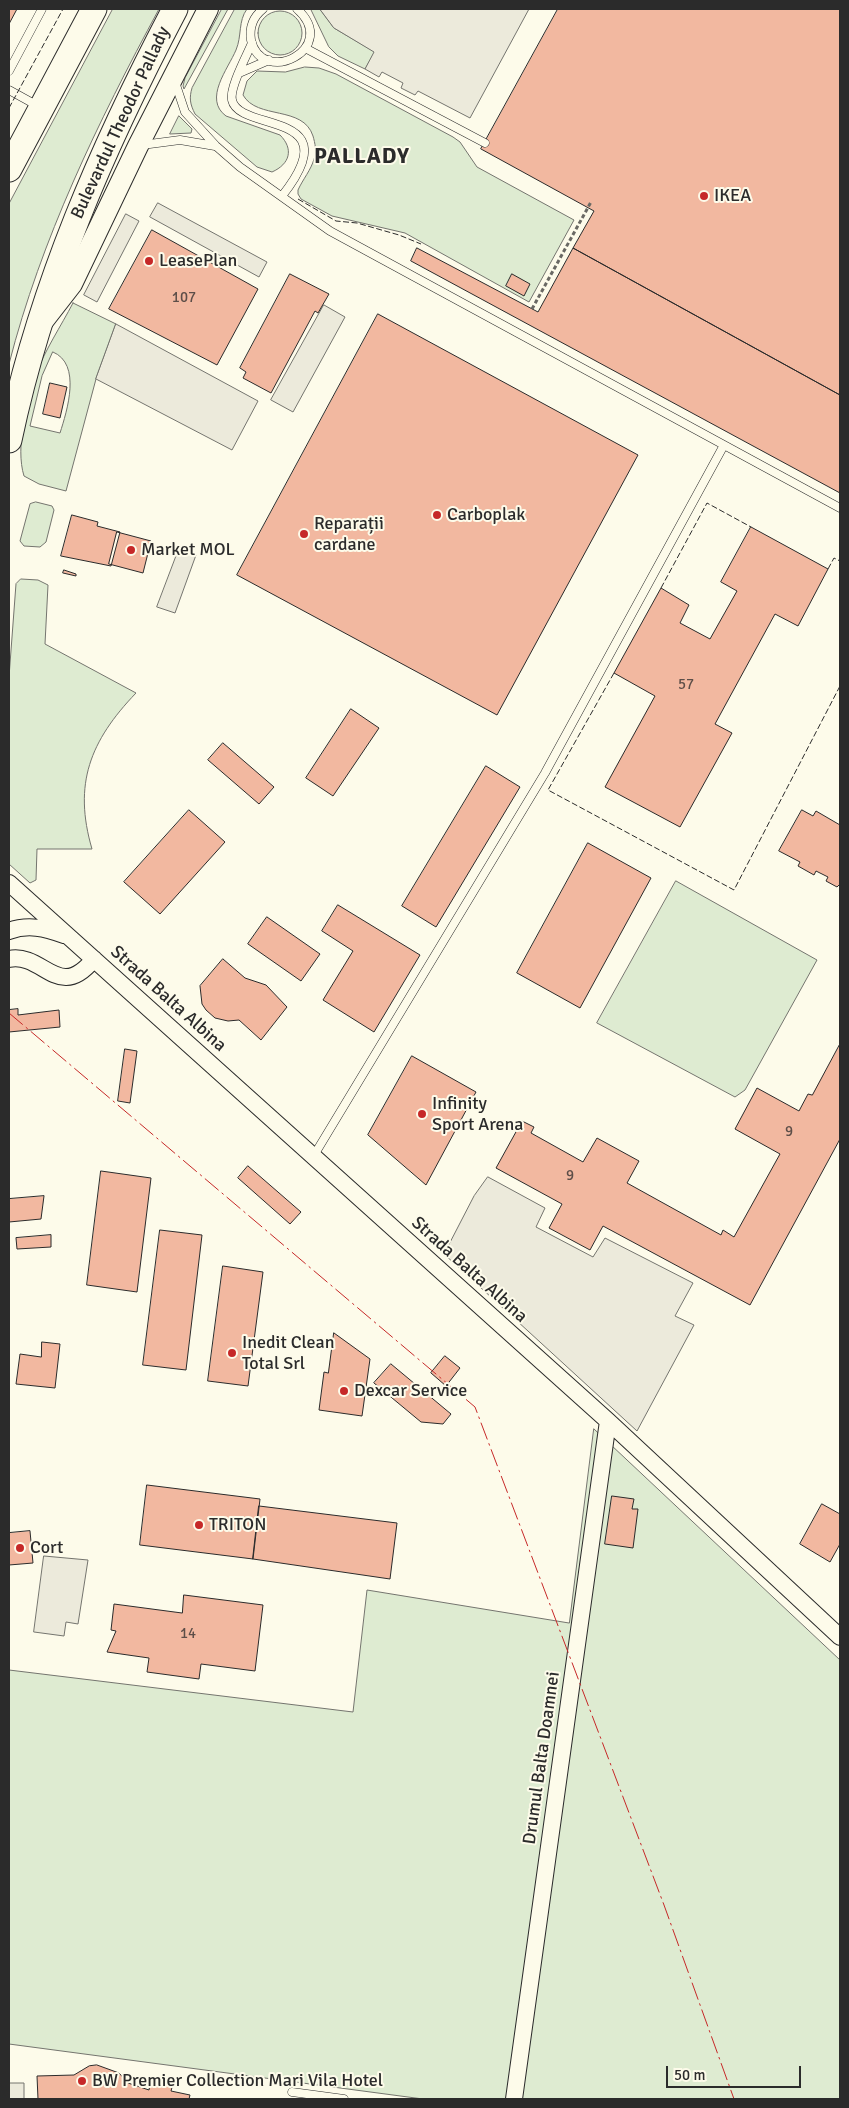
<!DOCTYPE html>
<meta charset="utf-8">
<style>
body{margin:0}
#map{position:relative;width:849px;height:2108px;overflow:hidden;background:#fdfbea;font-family:Signika,sans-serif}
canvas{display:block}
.frame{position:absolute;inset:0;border:10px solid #2b2b2b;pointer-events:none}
.scale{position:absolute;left:666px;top:2066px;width:135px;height:22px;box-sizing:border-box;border:2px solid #2b2b2b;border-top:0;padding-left:6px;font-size:15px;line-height:18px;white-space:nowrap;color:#2b2b2b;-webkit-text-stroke:4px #fdfbea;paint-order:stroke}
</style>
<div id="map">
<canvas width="849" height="2108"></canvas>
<div class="frame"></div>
<div class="scale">50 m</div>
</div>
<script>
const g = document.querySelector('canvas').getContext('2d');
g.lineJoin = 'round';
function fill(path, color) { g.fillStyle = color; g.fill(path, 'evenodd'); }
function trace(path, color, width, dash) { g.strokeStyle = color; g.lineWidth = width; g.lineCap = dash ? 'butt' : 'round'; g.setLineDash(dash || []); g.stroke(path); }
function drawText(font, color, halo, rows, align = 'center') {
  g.font = font + ' Signika,sans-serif'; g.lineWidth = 4; g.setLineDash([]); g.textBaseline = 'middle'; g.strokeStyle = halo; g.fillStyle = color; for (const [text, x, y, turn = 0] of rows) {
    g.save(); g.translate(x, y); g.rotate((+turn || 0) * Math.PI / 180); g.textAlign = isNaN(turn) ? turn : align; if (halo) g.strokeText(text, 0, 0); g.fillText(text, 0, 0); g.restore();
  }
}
const green = new Path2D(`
 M113 9H159C98 122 41 239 9 364V204Z
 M222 9H228L184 89 183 86 185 78Z
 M235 9H247C238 21 242 36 236 50 228 69 203 99 226 116L280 135C294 149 290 164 272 172L257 167 195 114C190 104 189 98 192 88Z
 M311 9H320L334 28 375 52 365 69 338 56 329 47Z
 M258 33a22 22 0 1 1 44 0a22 22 0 1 1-44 0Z
 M305 67 319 68 336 74 453 137 460 142 477 167 574 220 529 302 405 233 332 216 301 199 298 194V190C303 179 311 170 314 159 317 152 315 143 313 136 303 105 257 120 243 95L247 81 257 71 285 72Z
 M179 116 192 129 191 133 170 134Z
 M73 303 116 324 96 379 66 491 39 484 24 476C15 447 27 402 36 374 45 350 61 326 73 303ZM53 352C82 364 67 411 60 433L30 426 42 376Z
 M36 502 52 506 54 510 46 542 40 547 24 546 20 541 30 504Z
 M21 579 38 580 48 585 45 644 136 693C90 741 73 784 92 849H37L36 880 30 883 9 864V677L16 584Z
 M676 881 817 960 745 1090 735 1097 597 1023Z
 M594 1429 840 1660V2099H423L9 2044V1670L353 1712 367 1590 569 1623Z`);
fill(green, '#deebd1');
trace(green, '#74746e', 1);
const parking = new Path2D(`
 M320 9H529L470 118 418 91 415 95 401 88 403 83 382 72 379 77 365 69 374 52 334 28Z
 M158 203 267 262 259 277 150 217Z
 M126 214 139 221 97 302 84 295Z
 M324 305 345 317 293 412 271 400Z
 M116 324 258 401 232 450 96 379Z
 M179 549 196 555 175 613 157 607Z
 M488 1177 545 1208 536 1227 593 1257 605 1238 693 1283 675 1316 694 1325 637 1431 444 1254 474 1196Z
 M44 1556 88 1560 78 1624 66 1622 64 1636 34 1632Z
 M9 2083H24V2099H9Z`);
fill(parking, '#eceadb');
trace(parking, '#74746e', 1);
const building = new Path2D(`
 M9 9H17L9 24Z
 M558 9H840V395L573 248 594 211 481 149Z
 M152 230 258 289 217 365 109 309Z
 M417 248 538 312 573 248 840 395V493L411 261Z
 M290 274 329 294 318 313 315 311 271 393 243 378 246 372 240 368Z
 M512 274 530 284 524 296 506 286Z
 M378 314 638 455 497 715 237 575Z
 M50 383 67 387 60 418 43 414Z
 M72 515 98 522 97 526 120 532 111 566 61 556Z
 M751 527 828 569 798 626 775 614 715 724 732 733 680 827 605 787 655 696 614 673 661 588 689 605 680 623 710 639 737 591 721 582Z
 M117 532 151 541 143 573 109 564Z
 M64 570 76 574V576L63 573Z
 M351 709 379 728 333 796 306 778Z
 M223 743 274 787 259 804 208 760Z
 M486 766 520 787 436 927 402 906Z
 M189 810 225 842 160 914 124 882Z
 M802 810 813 816 816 811 840 825V884L837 887 826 881 828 877 816 871 814 875 798 866 800 862 779 851Z
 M588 843 651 878 580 1008 517 973Z
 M338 905 420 955 374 1032 323 1000 353 951 322 931Z
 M267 917 320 954 301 981 248 944Z
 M223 959 245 978 266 985 287 1007 261 1040 239 1020 228 1021 215 1018 206 1010 202 1004 200 986Z
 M18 1009V1015L59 1010 60 1027 9 1032V1010Z
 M840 1044V1139L750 1305 603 1226 590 1250 549 1228 562 1204 496 1168 522 1121 534 1127 531 1133 583 1162 597 1138 639 1161 627 1183 721 1235 723 1230 734 1237 780 1154 735 1129 757 1088 799 1111 808 1094 812 1095Z
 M125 1049 137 1051 130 1103 118 1101Z
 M412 1056 476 1092 426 1185 368 1135Z
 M248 1166 301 1212 290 1224 238 1178Z
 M101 1171 151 1178 137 1292 87 1285Z
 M44 1196 41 1219 9 1222V1199Z
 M160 1230 202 1235 186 1370 143 1365Z
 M51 1235V1247L17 1249 16 1238Z
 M223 1266 263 1272 248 1386 208 1381Z
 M334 1333 370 1359 362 1416 319 1410 324 1372 328 1373Z
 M42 1342 60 1344 55 1388 16 1384 20 1354 41 1357Z
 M445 1356 460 1368 446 1386 431 1373Z
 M391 1364 451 1414 443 1424 421 1422 374 1383Z
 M147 1485 260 1499 253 1559 140 1545Z
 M612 1496 634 1499 632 1509H638L633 1548 605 1544Z
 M822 1504 840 1514V1544L830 1562 800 1544Z
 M259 1506 397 1523 390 1579 253 1559Z
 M30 1531 33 1563 9 1565V1533Z
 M184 1595 263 1605 255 1671 201 1664 199 1679 147 1672 149 1658 107 1652 116 1631 111 1630 114 1604 182 1613Z
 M97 2065 119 2073 128 2083 149 2090 151 2079 173 2084 171 2091 190 2095 189 2099H38L37 2076 74 2075 89 2066Z`);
fill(building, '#f2b8a0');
trace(building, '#2b2b2b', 1);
const service = new Path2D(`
 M263 9C253 17 249 27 251 40 262 88 341 48 297 9
 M252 43C247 55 229 88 232 100 239 133 351 109 282 196
 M305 48 485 143
 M9 71 42 9
 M239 73 269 60
 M175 82 185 112 216 146 240 167 330 231 840 508
 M9 90 38 106
 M142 145 180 140 215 146
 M313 1157 545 773 724 445
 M292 2092 344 2099`);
const minor = new Path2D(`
 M9 883 608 1421 840 1637
 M9 931C28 924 45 928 64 935
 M9 959C44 952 58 1003 94 959
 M514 2099 608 1421`);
const tertiary = new Path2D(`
 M44 320 72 284 138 146 208 9`);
const primary = new Path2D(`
 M9 169 94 9
 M9 440C41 287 103 146 175 9`);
trace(service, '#2b2b2b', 9);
trace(minor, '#2b2b2b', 18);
trace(tertiary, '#2b2b2b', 22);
trace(primary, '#2b2b2b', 27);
trace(new Path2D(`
 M532 309 591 202`), '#6a6964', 3, [4, 2.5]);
trace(service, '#fdfbea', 8);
trace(minor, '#fdfbea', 16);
trace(tertiary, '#fdfbea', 20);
trace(primary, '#fdfbea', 25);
trace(new Path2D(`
 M9 108 63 9
 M298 199 336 221 357 223 399 235 421 244
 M828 569 834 558 840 561
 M661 588 707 503 751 527
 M614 673 548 790 734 890 840 686`), '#2b2b2b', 1, [6, 2.5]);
trace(new Path2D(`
 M9 1013 475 1407 664 1905 734 2099`), '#c62828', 1, [18, 4, 2.5, 4]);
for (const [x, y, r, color] of [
 [704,196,5,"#c62828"],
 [149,261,5,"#c62828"],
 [437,515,5,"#c62828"],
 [304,534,5,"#c62828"],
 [131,550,5,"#c62828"],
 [422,1114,5,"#c62828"],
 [232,1353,5,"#c62828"],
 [344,1391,5,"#c62828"],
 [199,1525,5,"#c62828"],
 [20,1548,5,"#c62828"],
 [82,2081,5,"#c62828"]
]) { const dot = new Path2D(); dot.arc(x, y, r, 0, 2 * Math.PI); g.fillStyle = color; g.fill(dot); trace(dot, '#fdfbea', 2); }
drawText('15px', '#5d4e48', null, [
 ["107",184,298],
 ["57",686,685],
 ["9",789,1132],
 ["9",570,1176],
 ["14",188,1634]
]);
drawText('18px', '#2b2b2b', '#fdfbea', [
 ["Bulevardul Theodor Pallady",121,123,-65],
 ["Strada Balta Albina",168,999,42],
 ["Strada Balta Albina",469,1270,42],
 ["Drumul Balta Doamnei",542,1758,-82]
]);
drawText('18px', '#2b2b2b', '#fdfbea', [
 ["IKEA",714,196],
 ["LeasePlan",159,261],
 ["Carboplak",447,515],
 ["Reparații",314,524],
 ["cardane",314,545],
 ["Market MOL",141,550],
 ["Infinity",432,1104],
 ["Sport Arena",432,1125],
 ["Inedit Clean",242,1343],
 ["Total Srl",242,1364],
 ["Dexcar Service",354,1391],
 ["TRITON",209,1525],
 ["Cort",30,1548],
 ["BW Premier Collection Mari Vila Hotel",92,2081]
], 'left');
g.letterSpacing = '1px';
drawText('bold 22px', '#2b2b2b', '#fdfbea', [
 ["PALLADY",362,157]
]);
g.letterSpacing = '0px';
</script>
